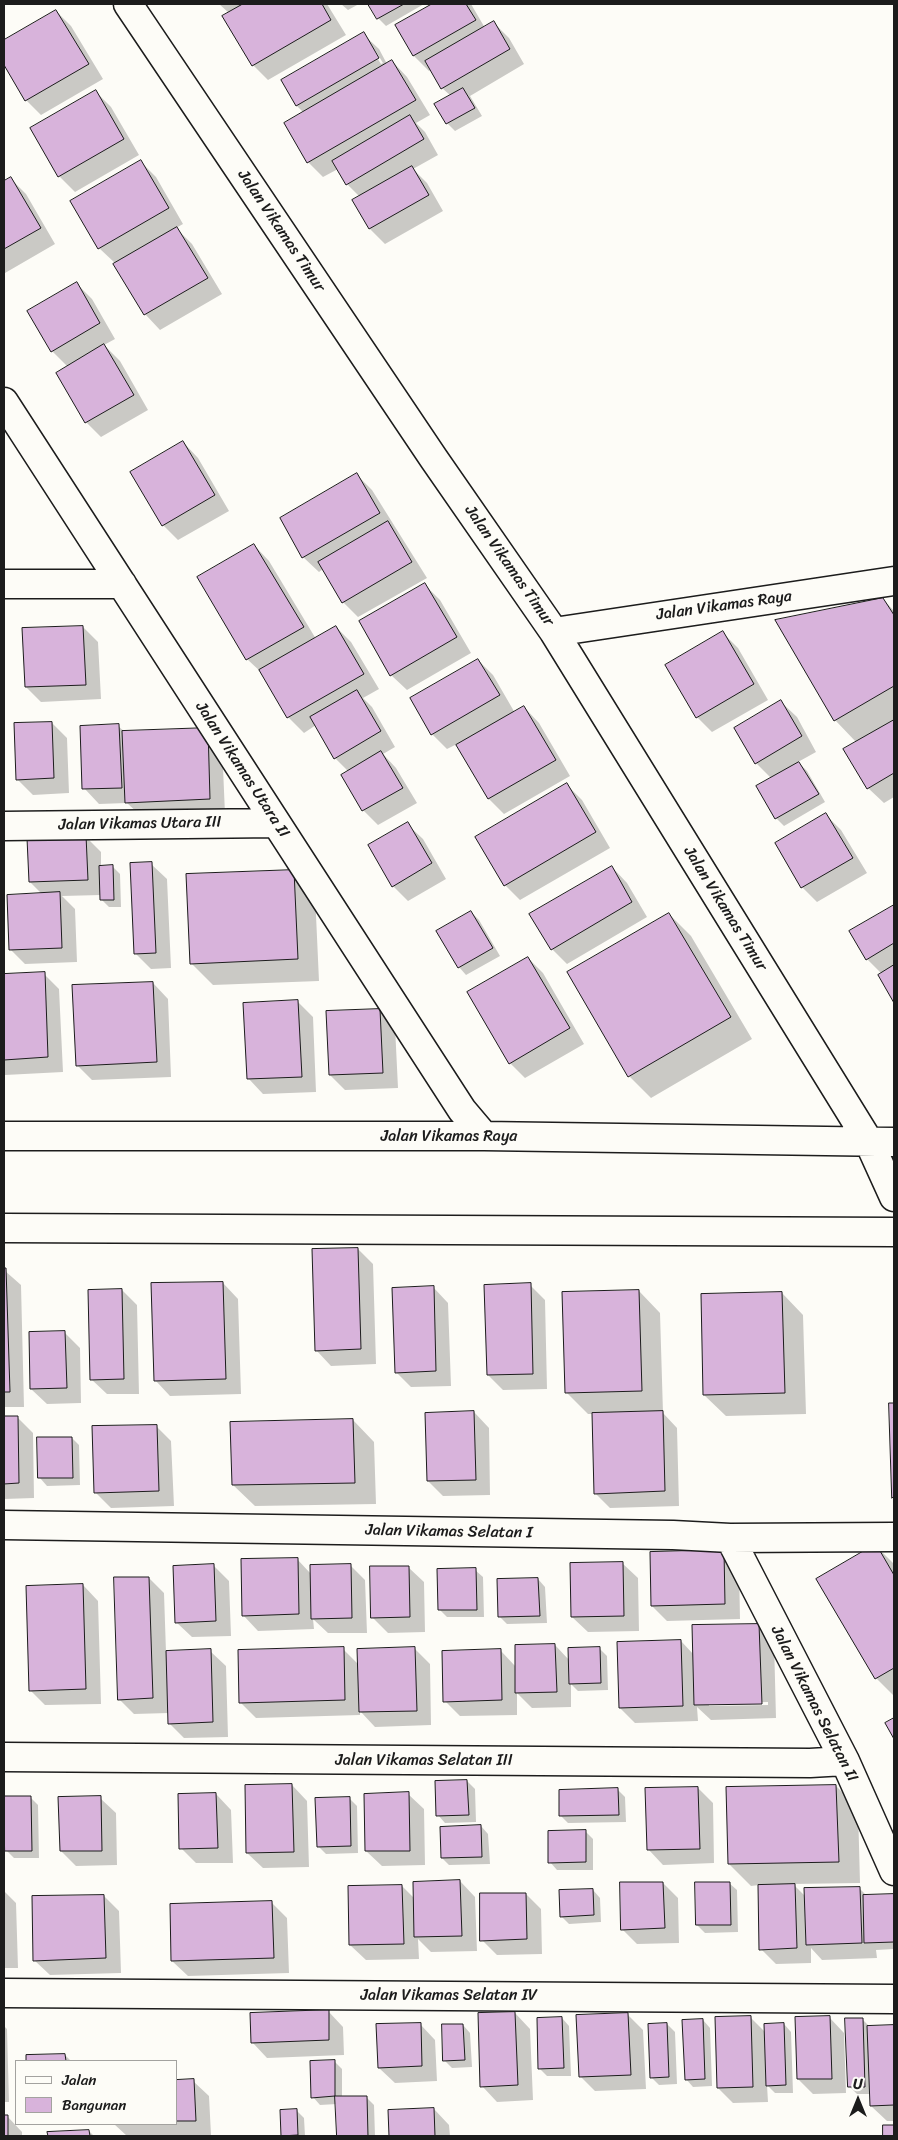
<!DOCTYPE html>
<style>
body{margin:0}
#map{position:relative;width:898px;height:2140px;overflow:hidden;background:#fdfcf7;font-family:Sriracha,sans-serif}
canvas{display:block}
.frame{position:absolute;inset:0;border:5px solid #1c1c1c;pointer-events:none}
.legend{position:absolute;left:15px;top:2060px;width:162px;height:65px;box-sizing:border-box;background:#fdfcf7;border:1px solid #a3a29f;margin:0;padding:6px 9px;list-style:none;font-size:15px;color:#1c1c1c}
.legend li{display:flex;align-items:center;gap:10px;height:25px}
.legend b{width:25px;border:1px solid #a3a29f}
.north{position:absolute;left:833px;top:2075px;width:50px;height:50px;-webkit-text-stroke:4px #fdfcf7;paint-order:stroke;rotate:0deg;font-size:14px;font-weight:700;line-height:20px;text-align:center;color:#1c1c1c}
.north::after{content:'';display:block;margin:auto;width:18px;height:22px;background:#1c1c1c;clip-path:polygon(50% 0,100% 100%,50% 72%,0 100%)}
</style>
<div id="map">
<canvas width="898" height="2140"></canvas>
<div class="frame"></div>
<ul class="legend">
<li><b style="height:6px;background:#fdfcf7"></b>Jalan</li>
<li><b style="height:14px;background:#d8b3db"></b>Bangunan</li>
</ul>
<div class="north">U</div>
</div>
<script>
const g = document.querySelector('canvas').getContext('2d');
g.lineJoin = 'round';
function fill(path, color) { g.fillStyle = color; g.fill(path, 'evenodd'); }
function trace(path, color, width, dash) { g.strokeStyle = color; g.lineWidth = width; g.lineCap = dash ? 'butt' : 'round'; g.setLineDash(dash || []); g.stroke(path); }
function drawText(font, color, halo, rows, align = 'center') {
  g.font = font + ' Sriracha,sans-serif'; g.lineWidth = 4; g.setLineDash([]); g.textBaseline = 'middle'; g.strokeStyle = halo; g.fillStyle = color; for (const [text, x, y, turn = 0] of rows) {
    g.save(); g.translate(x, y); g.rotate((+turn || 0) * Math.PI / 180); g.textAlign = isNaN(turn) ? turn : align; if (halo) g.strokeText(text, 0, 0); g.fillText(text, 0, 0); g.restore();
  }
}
fill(new Path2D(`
 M219 4H327L346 35 268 80 253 65 229 13Z
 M341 4H359L348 10Z
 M370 4H424L386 26 378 18Z
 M435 4H471L485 28 494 23 509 38 524 64 470 96 482 116 455 131 447 123 436 105 451 96 442 88 431 70 429 71 414 56 396 26Z
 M56 11 71 26 103 79 41 115 26 100 4 62V42Z
 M363 34 379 49 387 64 392 61 407 77 430 115 416 123 425 132 438 155 413 169 427 183 443 211 385 244 370 229 354 201 360 197 347 184 338 169 323 177 308 162 304 113 297 106 283 81ZM372 50H375L383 63 381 64Z
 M95 91 111 107 139 155 75 192 59 176 31 129Z
 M141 162 156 177 183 224 176 228 192 244 222 294 160 330 145 314 116 264 99 248Z
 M11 179 26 194 55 244 5 273 4 183Z
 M77 284 92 299 115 339 104 345 120 361 148 410 101 437 86 422 68 367 52 351Z
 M183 442 198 458 229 511 178 540 163 525Z
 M357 475 372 490 427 578 358 617 343 602 323 569 319 572 303 557Z
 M254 545 269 561 316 639 336 627 351 642 379 689 363 698 372 707 395 747 383 754 396 768 417 803 378 825 363 810 349 772 335 758 316 725 304 733 288 717 263 674 247 659Z
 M425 585 440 600 471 653 407 690 391 675Z
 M883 599 894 611V797L884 803 868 788 845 750 857 743 835 720Z
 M83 627 98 642 101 699 41 702 26 687Z
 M723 633 738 648 768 700 712 732 697 717Z
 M478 660 493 675 515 713 524 707 539 723 570 776 504 814 489 799 457 744 447 749 432 734Z
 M781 702 797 717 816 752 798 762 807 771 825 802 784 826 776 818 758 787 772 779 756 763Z
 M52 723 67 738 69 793 33 795 18 780Z
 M118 726 125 732 222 744 225 814 142 817 127 803 99 804 84 788Z
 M567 785 582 800 610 848 520 900 505 885Z
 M826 815 841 830 867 873 817 902 802 887Z
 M407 824 423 839 446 879 408 901 393 886Z
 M85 836 101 852V867L112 866 120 874 121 907H109L102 900 101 895 62 896 75 909 77 962 25 964 10 949 42 894 30 882Z
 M151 864 167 879 171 968 151 969 135 953Z
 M612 867 627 883 647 917 567 964 552 949Z
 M294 871 315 893 319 981 213 985 192 964Z
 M894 906V1000L879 976 882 974 867 959 851 932Z
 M471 912 479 920 500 956 466 975 459 967Z
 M669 914 691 936 752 1039 651 1098 629 1076Z
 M528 958 543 973 584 1044 525 1078 510 1063Z
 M44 974 59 989 63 1072 5 1075 4 975Z
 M153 983 168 999 171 1077 92 1080 77 1065Z
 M298 1002 313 1017 316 1092 263 1094 248 1078Z
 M380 1011 395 1026 398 1088 345 1090 330 1075Z
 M358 1249 373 1264 376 1364 331 1366 316 1350Z
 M4 1270 21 1285 24 1407H4Z
 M223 1283 238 1299 241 1394 170 1396 155 1380Z
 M530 1285 545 1300 547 1389 503 1390 488 1375Z
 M433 1287 448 1303 451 1386 411 1387 396 1372Z
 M122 1290 137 1305 139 1394H107L91 1379Z
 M639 1291 660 1313 663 1413 677 1428 679 1506 610 1508 595 1493 593 1414H588L566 1392Z
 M782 1293 803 1315 806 1414 726 1416 704 1395Z
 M65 1333 80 1348 81 1403 47 1404 31 1389Z
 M891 1404H894V1498L893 1497Z
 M474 1412 489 1428 490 1495 443 1496 428 1481Z
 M17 1417 33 1433 34 1498 4 1499V1418Z
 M353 1420 374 1442 376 1504 255 1506 233 1485Z
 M156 1426 171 1441 174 1506 111 1508 95 1492Z
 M72 1438 79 1445 80 1485 47 1486 40 1478Z
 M875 1545 894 1564V1696L876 1678Z
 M723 1551 739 1566 740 1619 667 1621 652 1606Z
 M297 1559 311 1574 350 1565 365 1580 367 1633H328L313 1619 314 1629 258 1631 243 1615Z
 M622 1563 638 1578 639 1631 588 1632 572 1617Z
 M214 1566 229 1581 231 1636 192 1637 176 1622Z
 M408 1567 424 1582 425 1632 388 1633 372 1617Z
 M475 1570 483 1577 484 1617H447L440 1610Z
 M149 1578 164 1593 166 1652 210 1651 226 1666 228 1737 184 1738 169 1723V1713L134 1714 119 1699Z
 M538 1579 545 1587 547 1623 507 1624 500 1617Z
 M83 1585 98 1601 101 1704 45 1705 30 1690Z
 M759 1625 774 1641 776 1718 711 1720 697 1707 698 1721 635 1723 620 1708 681 1641 694 1655ZM768 1702V1705L709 1706V1704Z
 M555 1645 569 1660 600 1649 607 1656 608 1690 578 1691 571 1684V1707L532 1708 517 1693V1715L460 1716 445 1701 501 1651 516 1667Z
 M343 1649 358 1664 415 1649 430 1664 431 1725 375 1727 360 1711V1715L256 1718 240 1702Z
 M467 1781 475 1789 476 1822 445 1823 438 1815Z
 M292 1785 307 1801 309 1867 263 1868 247 1853Z
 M836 1786 858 1808 860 1883 793 1884 806 1897 859 1888 867 1896 894 1895V1949L876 1950 877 1958 822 1960 811 1948V1963L776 1964 761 1949 759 1885 751 1886 729 1864Z
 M698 1788 713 1803 714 1863 663 1865 648 1849Z
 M617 1789 625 1797 626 1822 568 1823 561 1816Z
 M216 1794 231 1810 233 1863H196L181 1848Z
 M408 1794 424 1809 425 1865 382 1866 366 1851Z
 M30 1797 38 1805 39 1858H14L7 1851Z
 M100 1798 116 1813 117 1865 76 1866 61 1851Z
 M349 1798 357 1806 358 1853 326 1854 318 1846Z
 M481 1826 488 1834 490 1864 449 1865 442 1858Z
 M585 1831 593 1839V1870H557L550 1862Z
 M460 1881 475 1897 477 1951 431 1952 418 1939 419 1959 366 1960 350 1945 402 1886 415 1899Z
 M663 1883 678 1898 679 1943 637 1944 622 1929Z
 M729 1883 737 1890 738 1932 705 1933 697 1925Z
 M593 1890 600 1898 601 1922 569 1924 561 1916Z
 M4 1891 16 1903 18 1968H4Z
 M526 1894 541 1909 542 1954 497 1955 482 1940Z
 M104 1896 119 1911 121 1973 50 1975 34 1960Z
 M272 1903 287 1918 289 1973 188 1976 172 1961Z
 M328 2011 343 2027 344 2055 267 2058 252 2042Z
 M515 2013 530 2029 533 2100 497 2102 482 2086Z
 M628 2015 643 2030 646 2089 595 2091 580 2076Z
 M750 2017 766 2033 784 2024 791 2032 793 2093H775L767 2085 768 2102 733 2103 718 2088Z
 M829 2017 844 2033 846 2093 813 2094 798 2079Z
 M562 2018 569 2026 571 2076H547L539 2068Z
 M862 2019 870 2027 894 2026V2121H887L871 2106V2094H857L849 2086Z
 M703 2020 710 2028 712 2086 693 2087 686 2079Z
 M420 2024 435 2040 437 2081 395 2083 379 2068Z
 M667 2024 675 2032 677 2084 659 2085 651 2077Z
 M463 2025 470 2033 472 2067 452 2068 444 2060Z
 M4 2026 7 2029 9 2102H4Z
 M65 2055 71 2061H28L27 2056Z
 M334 2061 342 2069V2098L366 2097 374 2105 375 2136H338L337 2104 320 2105 313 2097Z
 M176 2081H193L209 2096 211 2135 127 2136 114 2124H176Z
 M434 2109 449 2125 450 2136H390V2111Z
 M296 2110 304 2118 305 2136H284L282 2135Z
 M4 2116H7L22 2132V2136H4Z
 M89 2131 94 2136H49V2133Z`), '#0003');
const building = new Path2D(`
 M243 4H322L331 20 252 66 222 16Z
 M368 4H404L377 19Z
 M432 4H466L476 20 413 56 395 25Z
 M56 10 89 64 25 101 4 65V40Z
 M494 21 510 49 441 89 425 61Z
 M364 32 379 58 296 106 281 80Z
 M392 60 416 100 307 163 284 123Z
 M463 88 475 108 446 124 434 104Z
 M96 90 124 139 58 177 30 128Z
 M410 115 424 139 346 185 332 161Z
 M141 160 169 208 98 249 70 201Z
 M412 166 429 195 369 229 352 200Z
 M11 177 41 228 4 249V181Z
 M177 227 208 278 144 315 113 264Z
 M77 282 100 323 51 352 27 311Z
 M104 344 134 395 85 423 56 373Z
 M183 441 215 495 162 526 130 472Z
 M357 473 380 513 302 558 280 518Z
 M388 521 412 562 342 603 318 562Z
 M254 544 304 627 246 660 197 577Z
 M425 583 457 637 390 676 359 621Z
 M883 598 894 615V686L834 721 775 620Z
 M83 626 86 685 25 687 22 628Z
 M336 626 364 674 287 718 259 670Z
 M723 631 754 684 696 718 665 665Z
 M478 659 500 695 431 735 410 698Z
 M357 690 381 731 334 759 310 717Z
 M781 700 802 736 755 764 734 728Z
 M524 706 556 760 488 799 456 745Z
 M894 720V773L867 789 843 749Z
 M52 722 54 778 16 780 14 723Z
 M119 724 122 788 82 789 80 726Z
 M208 728 210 799 125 803 122 731Z
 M381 751 403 788 362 811 341 775Z
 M799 762 819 794 775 819 756 786Z
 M567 783 596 832 504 886 475 837Z
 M826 813 853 858 801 888 775 843Z
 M408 822 432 863 392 887 368 845Z
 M86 835 88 880 29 882 27 838Z
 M152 862 156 953 134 954 130 863Z
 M113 865 114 900H100L99 866Z
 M612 866 632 902 551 950 529 914Z
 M294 870 298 959 190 964 186 874Z
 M60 892 62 948 9 950 7 895Z
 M894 905V943L866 960 849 931Z
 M471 911 493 948 458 968 436 931Z
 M669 913 731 1017 628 1077 567 972Z
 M528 957 570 1028 509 1064 467 992Z
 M894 965V1003L878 975Z
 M45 972 48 1057 4 1060V974Z
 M153 982 157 1062 76 1066 72 985Z
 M298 1000 302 1077 247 1079 243 1003Z
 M380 1009 383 1073 329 1075 326 1011Z
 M358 1248 361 1349 315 1351 312 1249Z
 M4 1268H6L10 1392H4Z
 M223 1282 226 1379 154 1381 151 1283Z
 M531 1283 533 1374 487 1375 484 1285Z
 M434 1286 436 1371 395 1373 392 1288Z
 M122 1289 124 1379 90 1380 88 1290Z
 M639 1290 642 1391 565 1393 562 1292Z
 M782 1292 785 1393 703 1395 701 1294Z
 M65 1331 67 1388 30 1389 29 1332Z
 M889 1403H894V1496L892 1498Z
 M474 1411 476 1480 427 1481 425 1413Z
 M663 1411 665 1491 594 1494 592 1413Z
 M4 1416H18L19 1483 4 1484Z
 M353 1419 355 1483 232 1485 230 1422Z
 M157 1425 159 1491 94 1493 92 1426Z
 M37 1437H72L73 1478H38Z
 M876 1544 894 1575V1668L875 1679 816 1579Z
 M724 1550 725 1604 651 1606 650 1552Z
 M298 1558 299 1614 242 1616 241 1559Z
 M623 1562 624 1616 571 1617 570 1563Z
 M214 1564 216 1621 175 1623 173 1566Z
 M351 1564 352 1618 311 1619 310 1565Z
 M370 1566H409L410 1617 371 1618Z
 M476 1568 477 1610H438L437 1569Z
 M114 1577H149L153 1698 118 1700Z
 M538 1578 540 1616 498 1617 497 1579Z
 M83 1584 86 1689 29 1691 26 1586Z
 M759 1624 762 1704 694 1705 692 1625Z
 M681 1640 683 1706 619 1708 617 1642Z
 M555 1644 557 1692 515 1693V1645Z
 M344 1647 345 1700 239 1703 238 1650Z
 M415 1647 417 1711 359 1712 357 1649Z
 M600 1647 601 1683 569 1684 568 1648Z
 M211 1649 213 1722 168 1724 166 1651Z
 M501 1649 502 1700 443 1702 442 1651Z
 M894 1718V1739L885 1723Z
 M467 1780 469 1815 436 1816 435 1781Z
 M292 1784 294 1852 246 1853 245 1785Z
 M836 1785 839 1862 728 1864 726 1787Z
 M698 1787 700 1849 647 1850 645 1788Z
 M618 1788 619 1815 559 1816V1790Z
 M409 1792 410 1851H365L364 1794Z
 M216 1793 218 1848 179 1849 178 1794Z
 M4 1796H31L32 1851H5Z
 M101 1796 102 1851H60L58 1797Z
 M350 1797 351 1846 317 1847 315 1798Z
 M481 1825 482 1857 441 1858 440 1827Z
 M586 1830V1862L548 1863V1831Z
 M460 1880 462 1936 414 1937 413 1882Z
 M620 1882H663L665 1928 621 1930Z
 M695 1882H730L731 1925H696Z
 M795 1884 797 1948 759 1950 758 1885Z
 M402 1885 404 1944 349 1945 348 1886Z
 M860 1887 862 1943 806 1945 804 1888Z
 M593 1889 594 1915 560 1917 559 1890Z
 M480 1893H526L527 1939 480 1941Z
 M894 1894V1942L864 1943 863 1895Z
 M104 1895 106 1958 33 1961 32 1896Z
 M272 1901 274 1958 171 1961 170 1904Z
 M329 2010V2040L251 2043 250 2013Z
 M515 2012 518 2085 480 2087 478 2013Z
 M628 2013 631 2075 579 2077 576 2015Z
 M751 2016 753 2087 717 2088 715 2017Z
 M830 2016 832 2079H797L795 2017Z
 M562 2017 564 2068 538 2069 537 2018Z
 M845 2018H863L865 2087H848Z
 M703 2019 705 2079 685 2080 682 2020Z
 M421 2023 422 2066 378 2068 376 2024Z
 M667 2023 669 2077 650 2078 648 2024Z
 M784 2023 786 2085 766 2086 764 2024Z
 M442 2024H463L465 2060 443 2061Z
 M894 2025V2105L870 2106 867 2026Z
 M65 2054 66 2061H26V2055Z
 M335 2060V2096L311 2098 310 2061Z
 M194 2079 196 2121H176V2080Z
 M335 2096H367L368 2136H337Z
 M434 2108 435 2136H389L388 2110Z
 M297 2109 298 2135 281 2136 280 2110Z
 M4 2115H8V2136H4Z
 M883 2125H894V2136H883Z
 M89 2130 90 2136H48L47 2132Z`);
fill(building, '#d8b3db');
trace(building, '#1c1c1c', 1);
const minor = new Path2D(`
 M128 4 434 459 554 632 869 1142 894 1197
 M4 402 462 1110 484 1136
 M4 584H122
 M554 632 894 581
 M4 826 276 823
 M4 1136H484L894 1142
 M4 1228 894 1232
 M4 1525 673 1535 730 1538 894 1537
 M730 1538 845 1761 894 1871
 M4 1757 810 1763 845 1761
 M4 1993 894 1999`);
trace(minor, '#1c1c1c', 31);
trace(minor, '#fdfcf7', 28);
drawText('16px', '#1c1c1c', '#fdfcf7', [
 ["Jalan Vikamas Timur",281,231,56],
 ["Jalan Vikamas Timur",509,566,55],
 ["Jalan Vikamas Raya",724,606,-8],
 ["Jalan Vikamas Utara II",242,770,57],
 ["Jalan Vikamas Utara III",140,824,-1],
 ["Jalan Vikamas Timur",725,909,58],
 ["Jalan Vikamas Raya",449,1137],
 ["Jalan Vikamas Selatan I",449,1532,1],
 ["Jalan Vikamas Selatan II",814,1704,63],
 ["Jalan Vikamas Selatan III",424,1761],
 ["Jalan Vikamas Selatan IV",449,1996]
]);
</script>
